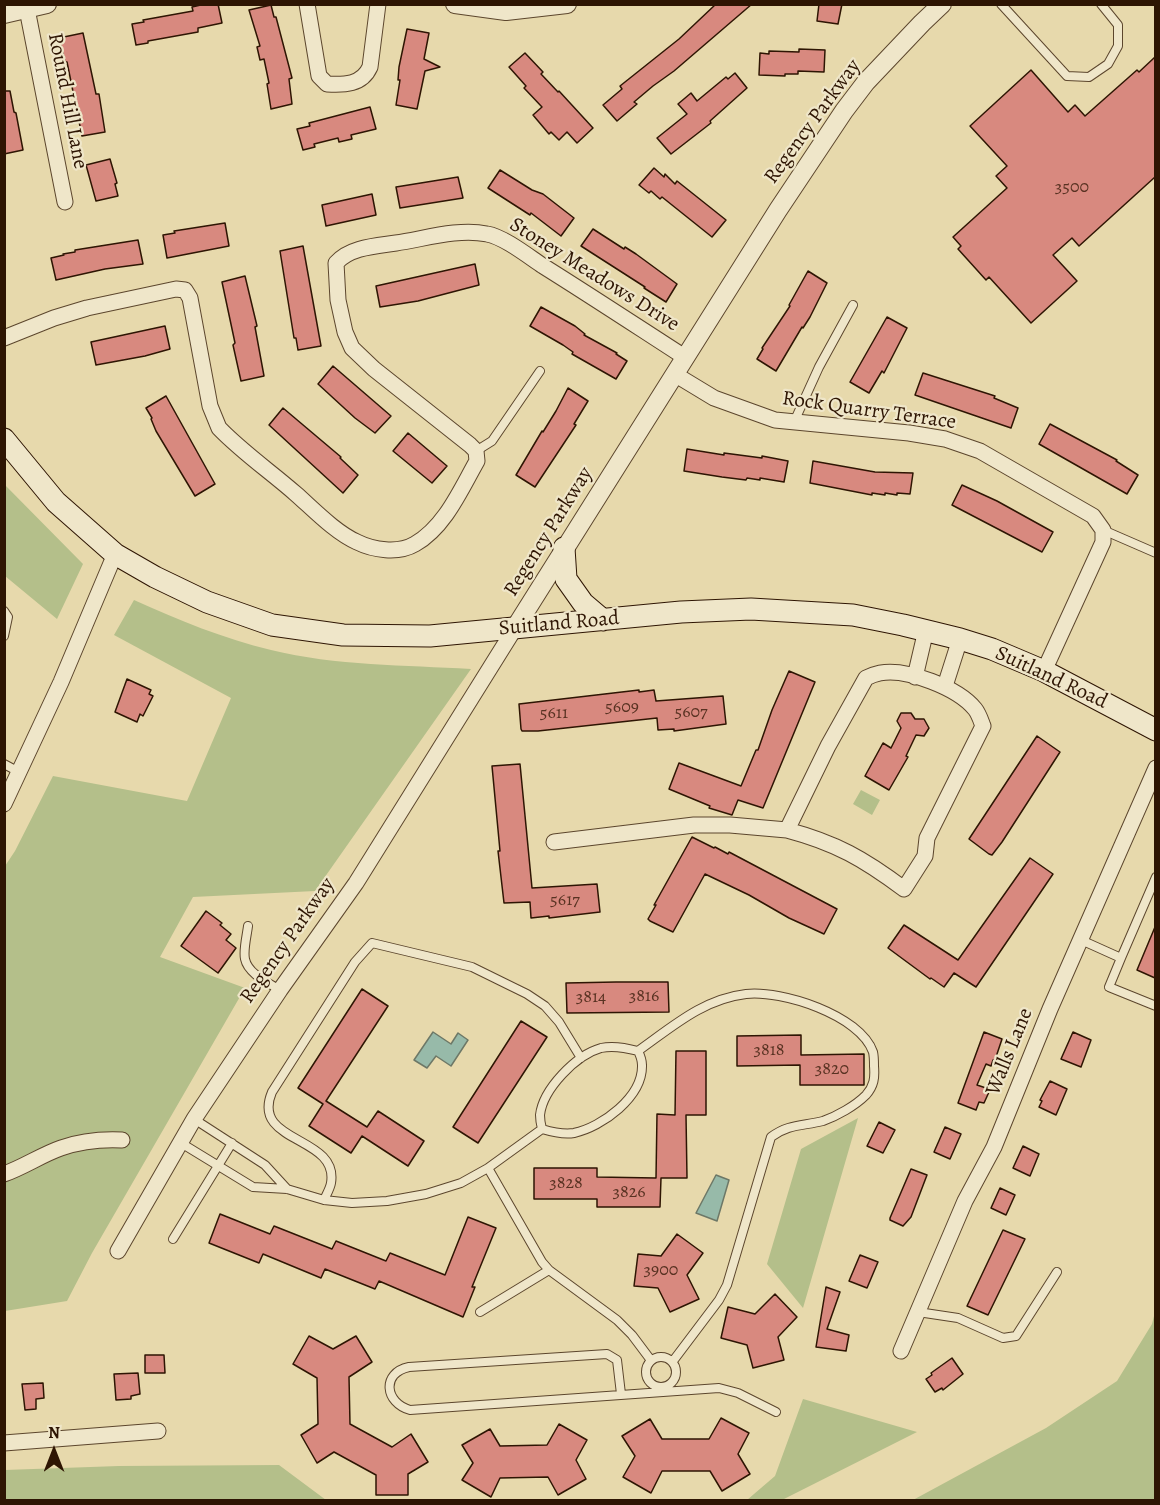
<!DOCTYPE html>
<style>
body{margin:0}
#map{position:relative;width:1160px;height:1505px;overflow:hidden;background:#e7d9ac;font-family:Alegreya,serif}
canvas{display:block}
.frame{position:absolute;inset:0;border:6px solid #2e1503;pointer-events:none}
.north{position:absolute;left:24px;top:1421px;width:60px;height:60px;-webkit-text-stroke:4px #efe6c9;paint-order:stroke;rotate:0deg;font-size:16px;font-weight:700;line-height:24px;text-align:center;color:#2e1503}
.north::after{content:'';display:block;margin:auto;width:21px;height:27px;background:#2e1503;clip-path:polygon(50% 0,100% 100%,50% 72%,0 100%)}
</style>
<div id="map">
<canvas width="1160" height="1505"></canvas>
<div class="frame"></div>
<div class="north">N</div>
</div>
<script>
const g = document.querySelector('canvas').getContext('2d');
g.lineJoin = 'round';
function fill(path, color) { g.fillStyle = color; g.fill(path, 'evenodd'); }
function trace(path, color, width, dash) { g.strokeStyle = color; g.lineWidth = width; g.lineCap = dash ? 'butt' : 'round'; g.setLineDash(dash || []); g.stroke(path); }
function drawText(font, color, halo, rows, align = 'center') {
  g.font = font + ' Alegreya,serif'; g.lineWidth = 4.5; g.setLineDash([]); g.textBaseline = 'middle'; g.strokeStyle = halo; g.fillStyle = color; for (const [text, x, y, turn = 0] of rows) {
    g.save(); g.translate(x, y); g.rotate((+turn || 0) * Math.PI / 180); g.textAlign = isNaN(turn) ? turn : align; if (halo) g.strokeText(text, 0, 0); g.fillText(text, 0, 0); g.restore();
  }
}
fill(new Path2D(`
 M5 485 83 564 57 619 5 576Z
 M134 600C179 620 224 639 271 650 336 666 405 665 471 669L315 891 193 897 160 957 245 988 92 1253 67 1301 5 1311V866L15 851 53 776 187 801 231 698 114 635Z
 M861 790 880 800 872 815 853 804Z
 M858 1118 803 1308 767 1264 801 1149Z
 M1155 1312V1500H913L1046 1428 1117 1381 1152 1324Z
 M803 1399 917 1432 782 1500H747L775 1476Z
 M279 1465 326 1500H5V1470L119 1466Z`), '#b4bf8a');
const water = new Path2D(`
 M433 1032 451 1044 458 1033 468 1040 451 1066 436 1056 427 1068 414 1060Z
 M716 1175 729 1180 717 1221 696 1213Z`);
fill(water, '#97baa9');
trace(water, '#6d7867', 1.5);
const building = new Path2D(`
 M205 4H218L222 23 198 28V32L148 41V43L136 45 132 24 144 22 143 20 193 11 192 7Z
 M716 4H752L674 71 653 86 634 102 637 104 617 121 603 105 622 89 620 86 679 39Z
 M819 4H842L838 24 817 21Z
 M271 5 274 17H276L292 78 289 79 292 104 271 109 267 84 269 83 264 59 260 60 257 47 260 46 249 10Z
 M407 29 429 33 424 59 440 67 425 71 417 109 396 105 400 80H398L399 67Z
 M83 33 96 94H99L105 132 82 136 67 62H65L59 38Z
 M799 49 825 50 824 72 798 71V74H785V76L759 75 760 53 769 54V51L799 52Z
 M525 53 543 72 541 74 558 92 559 91 593 128 577 143 567 132 559 140 551 132 549 134 533 115 542 107 524 88 526 86 509 67Z
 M1155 57V177L1079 246 1072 238 1053 255 1077 281 1031 323 989 277 986 280 958 249 961 246 953 237 1007 188 996 176 1007 166 970 126 1031 70 1068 112 1075 105 1085 116 1137 70 1139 72Z
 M735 73 747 88 710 121 711 123 671 154 657 138 687 114 678 104 691 93 697 101 726 77 728 79Z
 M4 91H10L14 112 16 113 23 150 4 154Z
 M370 107 376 129 351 135 352 139 339 142 338 138 314 144 315 147 303 150 297 129 310 126 309 123Z
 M110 159 117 183 115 184 118 196 96 201 86 165Z
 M654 168 664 177 665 174 675 184 677 181 726 220 712 237 662 197 660 199 651 191 649 193 639 185Z
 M500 170 532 190 543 194 574 218 561 236 531 213 530 215 488 188Z
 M458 177 463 198 400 208 396 187Z
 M372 194 376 215 326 226 322 205Z
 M225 223 229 246 167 258 163 235 175 233 174 231Z
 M593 229 624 249 625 247 636 254 677 284 666 302 644 288 645 287 581 246Z
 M138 240 143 264 105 269 56 280 51 258 64 255 63 254 75 252V250Z
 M303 246 321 346 298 350 296 338H294L280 251Z
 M475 264 479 285 418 301 380 307 376 286Z
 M808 271 827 283 810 317 803 328 802 327 776 371 757 359 763 349 762 348 790 306 789 305Z
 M245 276 257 326 255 327 264 376 241 381 233 345 235 343 222 282Z
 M541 307 575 326 585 334 584 335 617 353 616 354 627 361 616 379 572 354 573 352 563 345 530 326Z
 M887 317 907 328 884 373 882 371 869 393 850 382Z
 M165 326 170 349 145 356 96 365 91 342Z
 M333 366 391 416 375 433 355 418 318 384Z
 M923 373 995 396 994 398 1018 408 1011 428 915 395Z
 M568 388 588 401 574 424 576 425 535 487 516 475 542 431 543 432 556 411Z
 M166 396 215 484 195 496 156 431 151 419 152 418 146 408Z
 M283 408 341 457 340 458 358 475 343 493 269 425Z
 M1050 424 1117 460 1116 461 1138 475 1127 494 1039 444Z
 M408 433 447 466 432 483 393 451Z
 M687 449 724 455V453L762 458V456L788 461 784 482 760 478V480L747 478 746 480 722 477 684 471Z
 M813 461 875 472 913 473 910 494 897 493V495L885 493V495L872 493V495L810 483Z
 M962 485 997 501 1053 532 1042 552 952 505Z
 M789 671 815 682 763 808 738 800 732 815 709 808 710 806 669 789 679 763 741 786 756 750H758L772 710Z
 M127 679 151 690 149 694 153 696 143 716 140 714 137 722 115 712Z
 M639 690V692L654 690 656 701 723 696 726 724 674 731V729L658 730 657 718 538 731H522L521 729 519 704Z
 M901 713H911L915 719H924L929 728 924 736 916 735 906 756 908 757 889 790 865 776 883 743 891 748 901 728 897 721Z
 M1037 736 1060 752 1002 842 992 855 989 854 969 839Z
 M520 764 532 888 597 884 600 912 549 918V916L531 918 530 902 504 903 498 851H500L492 766Z
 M692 837 714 848 715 847 728 854 729 852 837 909 824 934 789 918 749 895 705 874 673 932 650 921 648 919 656 905H654Z
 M1030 858 1053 874 976 987 954 973 944 987 931 978 930 979 888 948 904 925 958 960Z
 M206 911 222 923 220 925 231 934 226 940 236 948 218 973 181 946Z
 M1155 927V978L1137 970Z
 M616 982H668L669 1012 567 1013 566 983Z
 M362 989 388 1006 326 1101 367 1127 378 1111 424 1141 408 1166 362 1136 351 1153 309 1126 323 1104 298 1088Z
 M521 1021 547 1037 478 1143 453 1127Z
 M984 1032 1002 1039 995 1060H993L991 1066 986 1064 977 1085 986 1088 985 1091 989 1092 984 1103 979 1102 976 1110 958 1103Z
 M1073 1032 1091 1040 1081 1067 1061 1059Z
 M801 1035V1055L864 1054V1085H800V1065L737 1066V1036Z
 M676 1051H706V1115H686L687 1178H661L660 1207H597V1199H534V1168H597V1177L656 1178 657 1114 675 1115Z
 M1050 1081 1067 1089 1056 1115 1039 1107 1042 1101 1040 1100Z
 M879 1122 895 1130 883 1153 867 1146Z
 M945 1127 961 1134 950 1159 934 1152Z
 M1023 1146 1039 1154 1030 1176 1013 1168Z
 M911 1169 927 1175 911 1217 903 1226 890 1220V1218Z
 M1000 1188 1015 1195 1006 1215 991 1208Z
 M220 1214 270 1234 274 1226 332 1249 336 1241 386 1261 390 1253 445 1275 468 1217 496 1228 472 1287H475L463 1317 379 1281 375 1289 325 1269 321 1278 263 1254 259 1263 209 1243Z
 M1003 1230 1025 1239 988 1315 967 1306Z
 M677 1234 703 1253 687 1275 699 1299 670 1312 658 1288 634 1286 638 1254 661 1256Z
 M860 1255 878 1262 867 1288 849 1281Z
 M826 1287 840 1292 827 1329 849 1335 846 1351 816 1347Z
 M775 1294 797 1317 778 1337 784 1360 753 1368 747 1345 721 1338 728 1307 755 1314Z
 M309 1336 333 1349 356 1336 372 1362 349 1377 350 1424 392 1447 411 1434 428 1462 408 1474V1495H376V1475L334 1452 317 1463 301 1435 318 1424 317 1378 293 1364Z
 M145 1355H164L165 1373H145Z
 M952 1358 963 1374 943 1390 942 1388 935 1392 926 1379 932 1375 931 1373Z
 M138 1373 140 1394 131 1396V1399L116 1400 114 1374Z
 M43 1383 44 1398 36 1399V1409L25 1410 22 1384Z
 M721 1418 749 1433 738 1454 750 1474 722 1491 710 1471H662L651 1493 623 1477 635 1456 622 1436 650 1419 662 1439H709Z
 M559 1424 587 1440 576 1460 586 1479 558 1495 548 1477 500 1478 491 1497 462 1480 473 1463 462 1445 490 1429 500 1446 547 1445Z`);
fill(building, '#d8897f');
trace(building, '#2e1503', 1.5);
const service = new Path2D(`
 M1001 4 1067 76 1089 77 1108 64 1118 46V25L1101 4
 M794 422 819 367 853 305
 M476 451 492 441 540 371
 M1103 530 1156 553
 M4 611 8 617 4 636
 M4 764 19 772
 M248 926C247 935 243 950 245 959 248 974 269 983 280 990
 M1081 940 1121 958 1156 877
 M1121 958 1109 987 1156 1006
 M194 1119 265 1165 287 1189
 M542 1129C552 1132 563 1135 574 1133 602 1127 643 1097 642 1065 642 1061 640 1055 638 1051
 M181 1143 253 1187 287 1189 324 1200 352 1203 387 1201 426 1194 461 1183 488 1168 542 1129C541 1125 540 1120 540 1115 543 1089 576 1055 601 1048 614 1045 627 1048 638 1051 672 1027 703 999 746 994 782 990 860 1015 873 1052 874 1056 874 1062 874 1066 875 1078 874 1086 866 1095 855 1106 837 1116 823 1121 803 1126 788 1124 771 1137L727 1285 719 1300 673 1361
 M488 1168 542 1262 549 1270 617 1320 632 1335 650 1359
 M324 1200C326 1195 330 1189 331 1183 339 1135 250 1144 272 1092L355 962 372 943 472 967 527 994 545 1006 559 1022 581 1058
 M173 1239 232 1143
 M480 1312 549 1270
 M918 1312 958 1318 1003 1338 1016 1336 1057 1272
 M646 1372a15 15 0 1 1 30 0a15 15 0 1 1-30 0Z
 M621 1394 617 1360 607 1354 409 1367C381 1373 385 1403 410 1410L719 1388 738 1393 776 1412`);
const minor = new Path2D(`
 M26 4 65 202
 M307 4 319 76 327 84C344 85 362 85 370 67L378 4
 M4 338 54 318 87 308 176 289 185 290 190 298 210 406 219 428C242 452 271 472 296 494 313 509 336 533 357 542 373 550 398 554 415 544 445 527 461 489 477 461L476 451 470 445 374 369 352 348 345 332 338 300 336 263C350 247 376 246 396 243 424 239 458 228 487 234 504 237 528 256 543 266 591 296 638 327 686 358
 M676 375 714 398 775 420 909 433 945 439 980 451 1093 516 1103 530V542L1044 671
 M915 677 926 630
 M945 686 960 639
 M4 804 61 682 115 554
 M554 842 694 825H730L787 830 828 746 866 678C870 676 875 674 880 673 907 668 958 688 975 709 979 714 981 721 983 726L927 838 925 856 904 889C864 859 836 843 787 830
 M4 1174C24 1167 41 1155 61 1148 81 1141 101 1139 122 1140
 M118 1251 194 1119 280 990 356 883 515 628
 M901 1351 965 1201 994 1147 1050 1009 1156 768
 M4 1443 158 1431`);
const tertiary = new Path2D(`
 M455 4 506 11 567 4
 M4 14 47 4
 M515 628 778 210 844 111 866 82 922 23 942 4`);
const secondary = new Path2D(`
 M4 439 56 502 115 554 155 577 207 602 272 625 343 635 430 636 681 612 751 609 853 615 903 625 960 639 992 649 1044 671 1156 730
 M564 548 566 579 583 603 603 620`);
trace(service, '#5c462d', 10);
trace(minor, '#5c462d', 17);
trace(tertiary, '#5c462d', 20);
trace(secondary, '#2e1503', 23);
trace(service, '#efe6c9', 8);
trace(minor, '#efe6c9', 15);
trace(tertiary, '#efe6c9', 18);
trace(secondary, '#efe6c9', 21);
drawText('18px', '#583222', null, [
 ["3500",1072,188],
 ["5609",622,708],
 ["5607",691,713],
 ["5611",554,714],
 ["5617",565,901],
 ["3816",644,997],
 ["3814",591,998],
 ["3818",769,1051],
 ["3820",832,1070],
 ["3828",566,1184],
 ["3826",629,1193],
 ["3900",661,1271]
]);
drawText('21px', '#2e1503', '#efe6c9', [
 ["Round Hill Lane",67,101,79],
 ["Regency Parkway",813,122,-54],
 ["Stoney Meadows Drive",594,275,32],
 ["Rock Quarry Terrace",869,411,8],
 ["Regency Parkway",549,532,-58],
 ["Suitland Road",559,624,-5],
 ["Suitland Road",1051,678,25],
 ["Regency Parkway",288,941,-55],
 ["Walls Lane",1010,1052,-68]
]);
</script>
